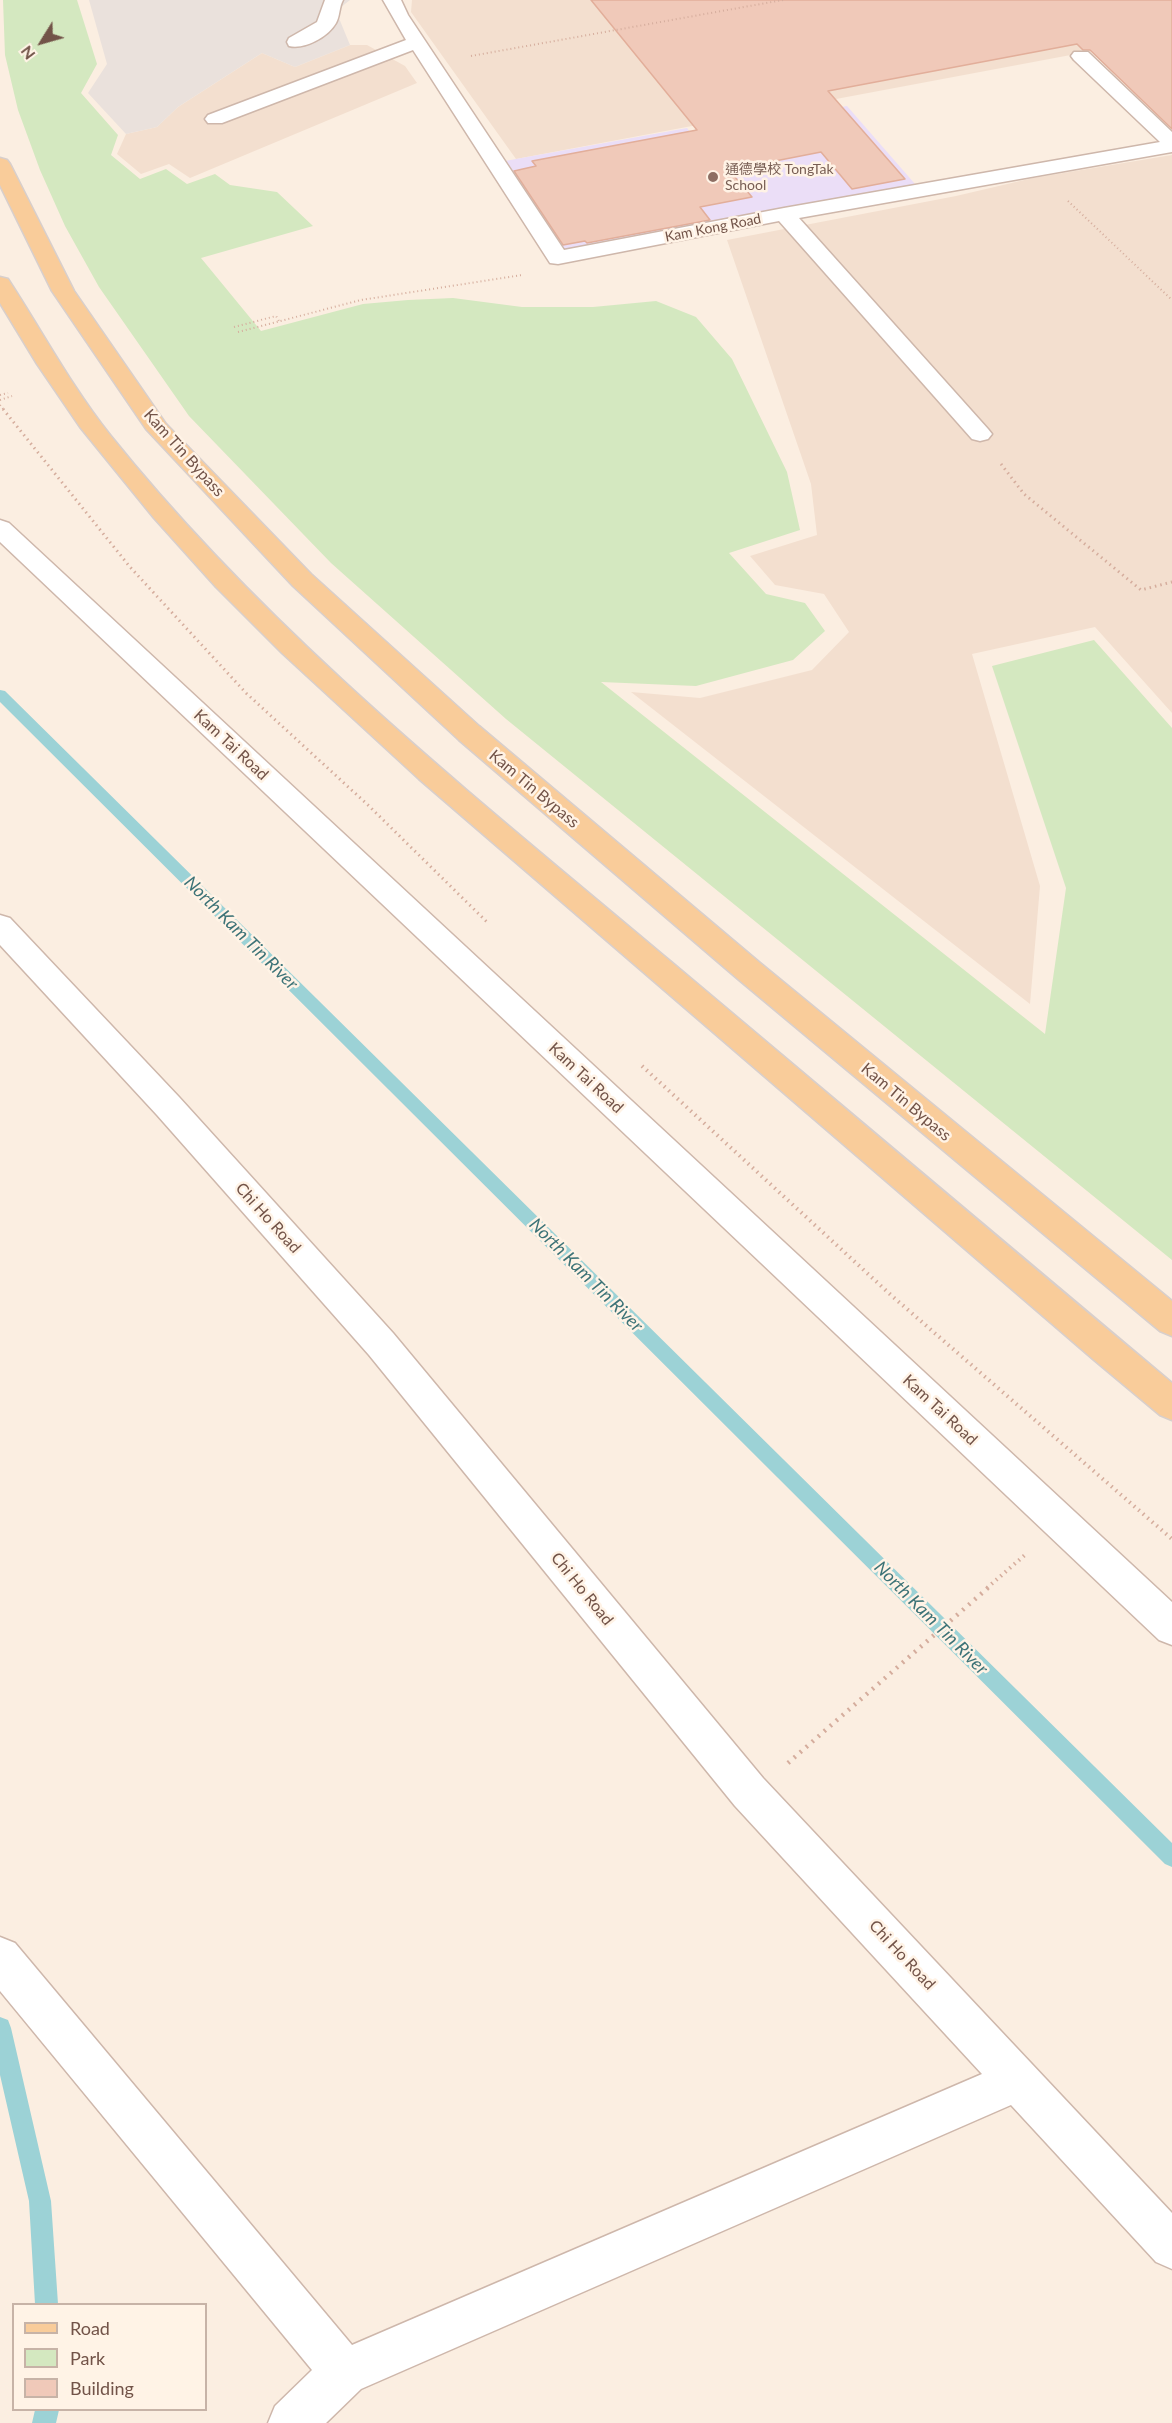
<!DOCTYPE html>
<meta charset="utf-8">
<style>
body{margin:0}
#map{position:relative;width:1172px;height:2423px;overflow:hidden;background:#fbeee1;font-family:Lato,sans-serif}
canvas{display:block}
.legend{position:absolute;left:12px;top:2303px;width:195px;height:108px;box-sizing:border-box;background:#fff3e6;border:2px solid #c7b3a7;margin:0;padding:8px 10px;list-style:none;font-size:18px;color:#725348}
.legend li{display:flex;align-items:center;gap:12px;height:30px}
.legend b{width:30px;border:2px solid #c7b3a7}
.north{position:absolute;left:12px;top:12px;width:60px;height:60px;-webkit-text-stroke:4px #fff3e6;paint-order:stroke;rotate:233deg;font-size:16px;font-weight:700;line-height:24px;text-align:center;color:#725348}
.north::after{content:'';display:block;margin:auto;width:21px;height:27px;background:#725348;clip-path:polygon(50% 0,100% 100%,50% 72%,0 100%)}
</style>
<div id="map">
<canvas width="1172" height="2423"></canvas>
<ul class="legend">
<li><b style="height:8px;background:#f9cc9a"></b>Road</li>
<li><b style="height:16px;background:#d4e8c0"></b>Park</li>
<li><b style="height:16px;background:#f0c9b9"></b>Building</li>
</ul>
<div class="north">N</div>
</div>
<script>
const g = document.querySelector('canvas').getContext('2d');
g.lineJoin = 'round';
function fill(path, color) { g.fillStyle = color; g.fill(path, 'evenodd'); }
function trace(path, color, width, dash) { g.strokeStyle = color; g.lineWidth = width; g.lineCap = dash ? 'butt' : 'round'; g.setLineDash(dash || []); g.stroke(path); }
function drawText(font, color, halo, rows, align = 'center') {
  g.font = font + ' Lato,"Noto Sans TC",sans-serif'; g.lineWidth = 5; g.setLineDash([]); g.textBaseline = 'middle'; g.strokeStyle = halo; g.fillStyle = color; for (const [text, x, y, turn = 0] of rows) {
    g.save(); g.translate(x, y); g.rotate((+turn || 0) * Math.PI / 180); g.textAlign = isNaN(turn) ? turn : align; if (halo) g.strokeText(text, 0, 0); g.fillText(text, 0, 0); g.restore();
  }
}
fill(new Path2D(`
 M412 0H1163L1172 36 516 159 411 12Z
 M350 45H367L405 66 417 83 190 178 169 164 141 174 117 154 126 134 157 127 178 107 262 53 295 67Z
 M1172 155V713L1095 627 972 654 1040 886 1030 1004 631 692 700 698 812 670 849 632 824 594 775 585 750 556 817 535 811 484 727 240 956 196 1033 178Z`), '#f3dfcf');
fill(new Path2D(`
 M89 0H350L336 11 350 45 295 67 262 53 178 107 157 127 126 134 88 93 107 64Z`), '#eae1dc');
fill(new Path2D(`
 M847 106 915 184 564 251 505 161 687 128 692 135Z`), '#ebdef7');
fill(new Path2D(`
 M3 0H77L97 64 81 93 118 135 111 155 140 179 166 169 187 184 215 174 230 185 277 192 313 226 201 258 261 331 363 304 408 300 453 298 522 307H593L656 301 696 317 732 359 787 472 800 530 729 553 766 594 805 603 825 631 793 660 696 686 601 682 1045 1034 1066 888 992 666 1094 640 1172 728V1260L506 719 331 563 189 416 99 287 65 226 40 170 18 110 5 55Z`), '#d4e8c0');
fill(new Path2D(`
 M0 690 5 691 1172 1843V1867L1165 1864 0 702Z
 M0 2017 8 2020 11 2028 51 2201 58 2304H35L29 2201 0 2075Z
 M35 2410H59L56 2423H32Z`), '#9cd2d6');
const building = new Path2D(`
 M591 0H1172V129L1090 50H1083L1077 44 828 91 905 179 852 189 821 152 729 170 752 197 700 207 710 220 587 243 585 241 563 245 514 171 536 166 532 161 697 130Z`);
fill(building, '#f0c9b9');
trace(building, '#e2ae9a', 1.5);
const minor = new Path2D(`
 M325 0H343C339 7 340 16 336 23 328 37 304 50 289 46L287 42 289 38 317 22Z
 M383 0H401L408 15 564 250 784 208 1160 142 1074 60 1071 56 1074 52H1088L1172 132V152L799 218 988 429 992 434 988 439 980 441 972 439 779 221 558 264 550 263 413 50 222 123H208L205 119 208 115 406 40Z
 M0 520 9 523 1172 1602V1645L1159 1640 0 542Z
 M0 915 10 918 179 1097 393 1333 763 1778 1172 2213V2269L1156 2262 1011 2105 361 2389 326 2423H268L275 2406 312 2370 0 1991V1937L15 1943 352 2345 982 2074 735 1806 369 1355 157 1115 0 945Z`);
const major = new Path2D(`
 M0 158 7 160 10 164 74 291 166 424 311 574 479 726 760 963 1172 1301V1336L1160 1331 738 979 459 740 293 586 146 429 52 291 0 185Z
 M0 277 8 279C42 331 71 386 110 435 271 636 474 796 670 961 837 1101 1003 1243 1172 1383V1420L1160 1415 1093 1359 419 779 282 653 216 587 154 518 80 427 37 364 0 303Z`);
trace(minor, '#ceb7ab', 3);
trace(major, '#d8cfcc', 3);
trace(new Path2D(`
 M471 56 783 0
 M1068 201 1172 300
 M234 327 276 316 279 321
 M238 332 361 300 522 275
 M0 395 8 393
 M0 400 12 396
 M0 405 4 410`), '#d5ad9d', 2, [1, 3]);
trace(new Path2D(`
 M3 409 130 567 246 693 369 806 489 924
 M1001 464 1024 494 1141 590 1172 582`), '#d5ad9d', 3, [1.5, 4]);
trace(new Path2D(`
 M642 1066 892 1296 1172 1539
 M987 1588 1026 1554`), '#d5ad9d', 4, [1.5, 4.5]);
trace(new Path2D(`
 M788 1763 989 1587`), '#d5ad9d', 4.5, [2, 6]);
fill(minor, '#fff');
fill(major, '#f9cc9a');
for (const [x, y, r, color] of [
 [713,177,6,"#8d6e63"]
]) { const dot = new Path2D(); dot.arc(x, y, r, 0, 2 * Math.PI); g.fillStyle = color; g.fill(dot); trace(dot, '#fff3e6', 2); }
drawText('14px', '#785e54', '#fff3e6', [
 ["通德學校 TongTak",725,169],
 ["School",725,185]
], 'left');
drawText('14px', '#725348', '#fff3e6', [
 ["Kam Kong Road",713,228,-11]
]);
drawText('16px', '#725348', '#fff3e6', [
 ["Kam Tin Bypass",184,453,48],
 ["Kam Tai Road",231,745,43],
 ["Kam Tin Bypass",534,789,40],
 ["Kam Tai Road",586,1078,43],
 ["Kam Tin Bypass",906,1102,40],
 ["Chi Ho Road",268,1218,48],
 ["Kam Tai Road",940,1410,43],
 ["Chi Ho Road",582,1589,51],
 ["Chi Ho Road",902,1955,47]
]);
drawText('italic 18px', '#3d7377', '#fff3e6', [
 ["North Kam Tin River",241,933,45],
 ["North Kam Tin River",586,1275,45],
 ["North Kam Tin River",931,1618,45]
]);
</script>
